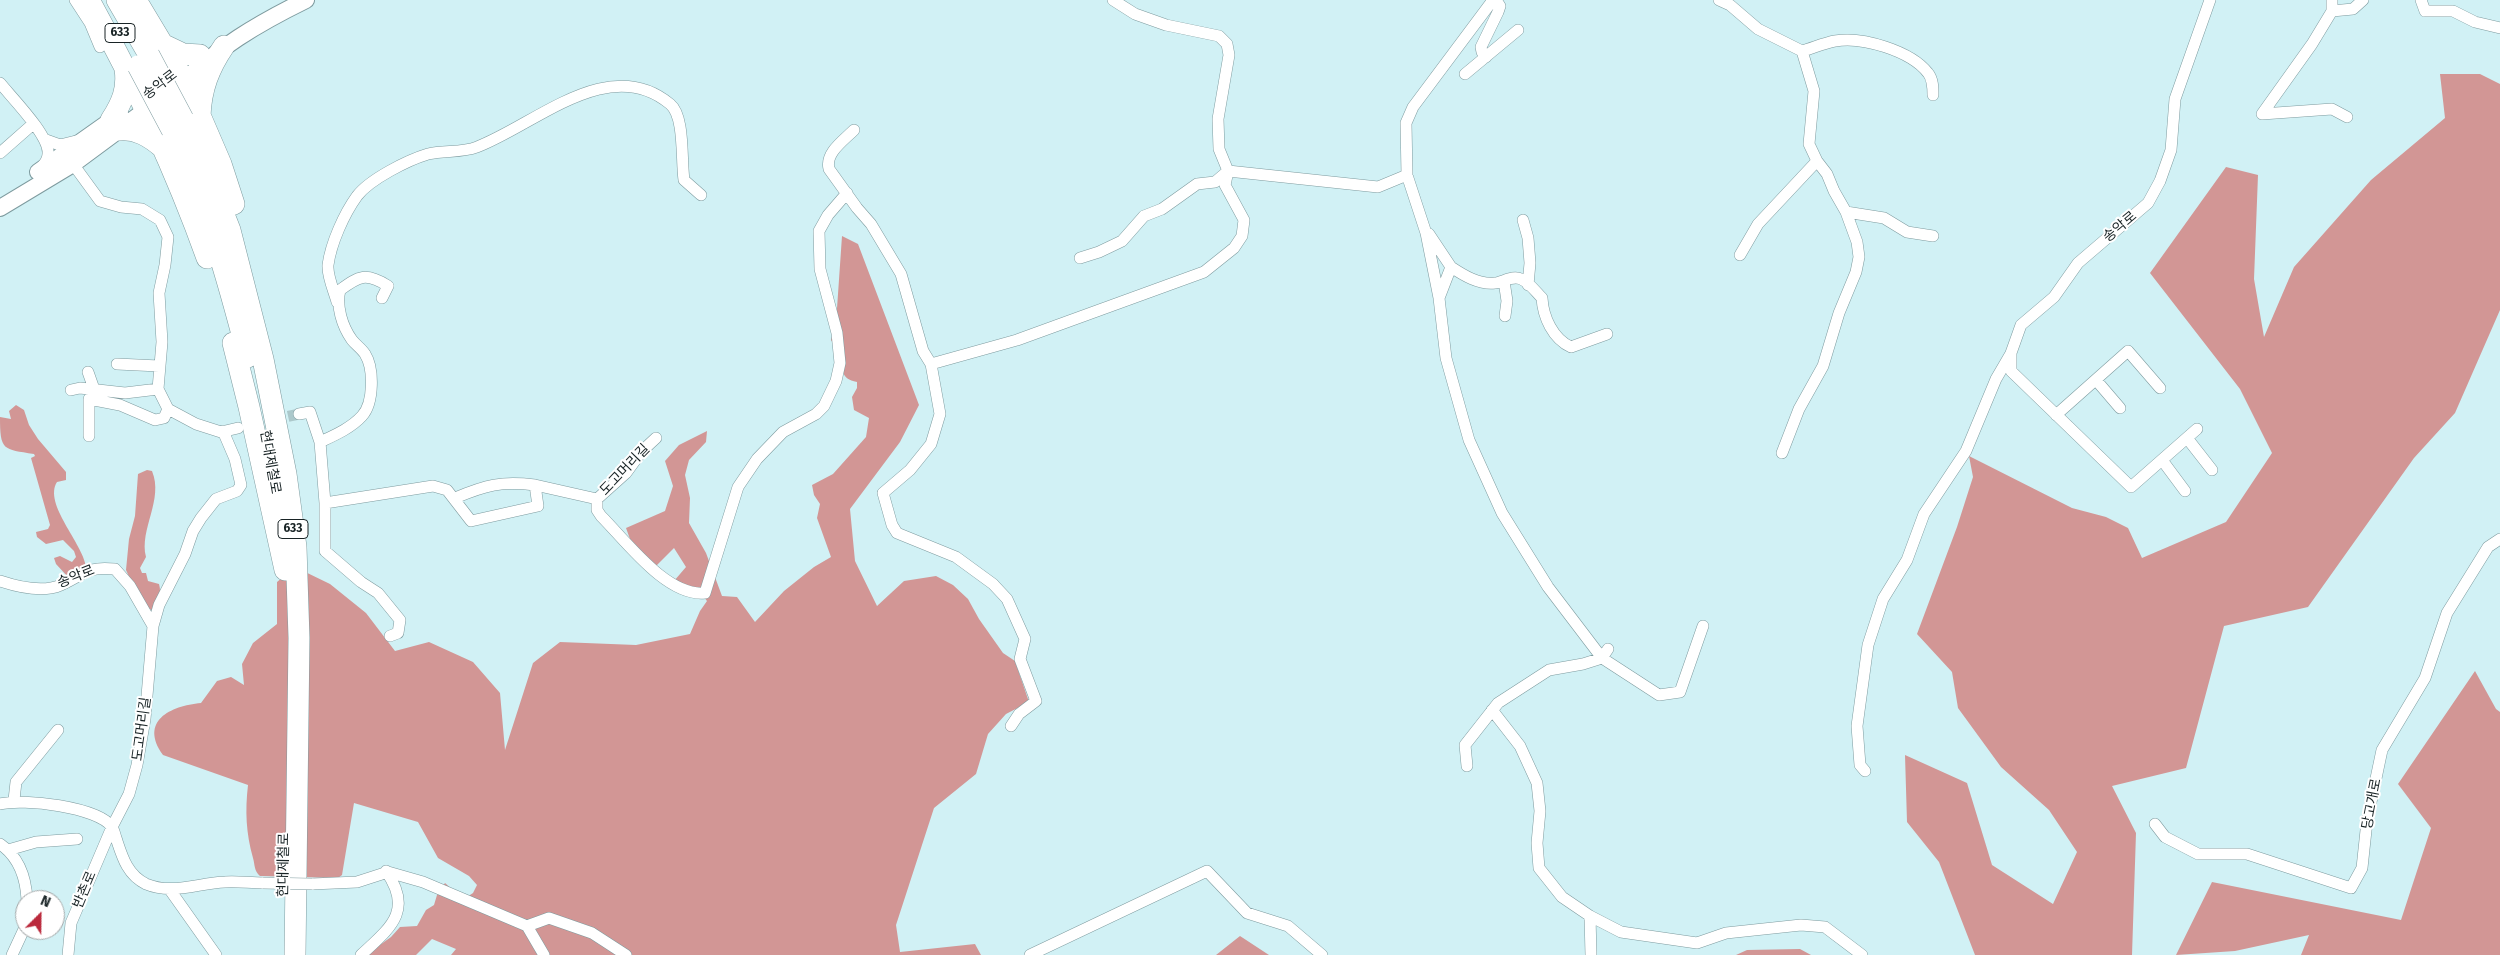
<!DOCTYPE html>
<meta charset="utf-8">
<style>
body{margin:0}
#map{position:relative;width:2500px;height:955px;overflow:hidden;background:#d1f1f5;font-family:"Fira Sans",sans-serif}
canvas{display:block}
.north{position:absolute;left:15px;top:890px;width:50px;height:50px;box-sizing:border-box;background:#fff;border:1px solid #a3a7a8;border-radius:50%;rotate:23deg;font-size:14px;font-weight:700;line-height:20px;text-align:center;color:#182325}
.north::after{content:'';display:block;margin:auto;width:18px;height:22px;background:#ba293c;clip-path:polygon(50% 0,100% 100%,50% 72%,0 100%)}
</style>
<div id="map">
<canvas width="2500" height="955"></canvas>
<div class="north">N</div>
</div>
<script>
const g = document.querySelector('canvas').getContext('2d');
g.lineJoin = 'round';
function fill(path, color) { g.fillStyle = color; g.fill(path, 'evenodd'); }
function trace(path, color, width, dash) { g.strokeStyle = color; g.lineWidth = width; g.lineCap = dash ? 'butt' : 'round'; g.setLineDash(dash || []); g.stroke(path); }
function drawText(font, color, halo, rows, align = 'center') {
  g.font = font + ' "Fira Sans","Noto Sans KR",sans-serif'; g.lineWidth = 4; g.setLineDash([]); g.textBaseline = 'middle'; g.strokeStyle = halo; g.fillStyle = color; for (const [text, x, y, turn = 0] of rows) {
    g.save(); g.translate(x, y); g.rotate((+turn || 0) * Math.PI / 180); g.textAlign = isNaN(turn) ? turn : align; if (halo) g.strokeText(text, 0, 0); g.fillText(text, 0, 0); g.restore();
  }
}
fill(new Path2D(`
 M2440 74H2480L2500 84V310L2455 413 2414 458 2308 607 2224 626 2186 768 2112 786 2136 833 2132 955H1975L1939 862 1907 822 1905 755 1967 783 1992 865 2053 904 2077 852 2049 810 2001 767 1958 708 1952 672 1917 634 1957 527 1973 477 1969 456 2072 508 2106 517 2128 528 2142 558 2226 522 2272 453 2240 389 2150 273 2226 167 2258 175 2254 279 2264 337 2294 267 2371 180 2445 118Z
 M842 236 858 244 919 405 900 442 850 509 855 561 877 606 904 581 936 576 953 585 968 599 979 619 1003 653 1015 661 1029 702 1006 714 988 734 976 774 934 808 896 925 900 952 975 944 981 955H451L456 949 432 939 416 955H366L391 937 400 927 417 926 426 910 434 905 437 895 445 883 455 892 467 897 473 893 477 885 469 876 438 858 418 822 354 803 342 875 338 878 260 876C254 871 255 865 253 858 246 833 245 811 248 785L163 755C139 721 170 706 201 703L217 681 231 677 244 685 242 664 253 643 277 624V582L295 567 330 584 366 613 395 651 429 642 473 662 500 693 505 750 533 663 560 642 636 645 690 634 700 611 707 601 697 589 674 581 686 567 674 548 655 567 630 539 626 528 665 511 673 486 665 461 679 445 707 431 706 442 689 460 685 475 690 498 689 523 706 553 722 596 737 597 755 622 784 591 814 567 831 557 817 518 820 504 814 495 812 485 833 474 866 437 869 418 854 410 852 397 857 388V382C840 379 843 369 839 355 837 350 834 345 831 340L836 323Z
 M16 405 24 410 29 425 38 439 66 472V480L57 482C43 504 83 543 86 567L68 577 56 564 54 558 60 556 72 562 76 557 74 551 63 540 46 544 37 537 36 532 48 529 50 525 31 458 35 456 34 454C3 449 0 451 0 417L11 419 9 411Z
 M147 470 152 471C164 500 139 529 146 557L140 568 142 573H146L148 581 159 584C162 594 158 603 152 610L143 607 126 570 129 539 135 516 138 474Z
 M2475 671 2496 709 2500 712V955H2301L2309 935 2235 951 2176 955 2212 882 2401 920 2431 828 2398 784Z
 M1240 936 1269 955H1216Z
 M1800 949 1811 955H1736L1747 950Z`), '#d29695');
trace(new Path2D(`
 M272 420 299 414`), '#acc8cb', 11, [11, 5.5]);
const street = new Path2D(`
 M75 0 90 23 100 47
 M1493 0 1413 107 1406 123 1407 175 1426 233 1439 298 1446 358 1469 440 1502 513 1548 587 1602 658 1659 695 1680 692 1703 626
 M1719 0 1730 5 1758 29 1802 51C1813 48 1824 43 1835 41 1862 36 1911 51 1928 73 1933 79 1933 88 1933 95
 M2332 0V11L2353 9 2363 0
 M2421 0 2425 11H2453L2475 22 2500 28
 M2332 11 2312 44 2262 114 2332 109 2347 117
 M1486 57 1482 52 1481 47 1498 12 1500 6 1496 0
 M1465 74 1518 30
 M0 83C12 98 50 136 48 154 48 160 45 163 41 168
 M854 130C843 141 825 153 829 169L857 208 871 224 901 274 923 351 931 364 940 414 931 444 910 470 883 493 892 525 897 533 956 557 993 584 1007 599 1025 639 1020 659 1036 701 1019 714 1011 726
 M46 140 60 145 76 141
 M0 153 33 124
 M73 164 100 201 121 207 142 209 160 220 168 237 165 265 159 293 162 342 158 389 168 409 196 424 221 432 238 428
 M1846 212 1884 218 1907 232 1933 236
 M1523 220 1528 238 1530 263 1528 285
 M1429 234 1451 267
 M1740 255 1758 224 1817 161
 M1080 258 1099 252 1122 241 1144 216 1162 209 1197 184 1215 182 1228 171 1219 149 1218 119 1229 55 1227 44 1219 36 1166 25 1135 14 1113 0
 M1504 281 1507 301 1505 316
 M1439 298 1451 267C1463 275 1479 285 1495 283 1503 282 1513 275 1521 279 1529 282 1536 292 1542 298 1543 317 1553 339 1571 347L1607 334
 M337 302C334 291 327 276 328 265 331 243 344 214 357 196 370 179 408 160 428 154 444 150 462 153 477 147 535 125 609 53 670 104 685 116 681 160 684 180L701 195
 M117 364 159 366
 M931 364 1017 340 1204 272 1234 248 1242 236 1244 220 1225 185 1228 171 1378 187 1407 175
 M88 372 94 389
 M2096 380 2120 408
 M71 390 80 388 125 393 158 389
 M299 414 310 412 320 442 325 503 433 486 447 490 471 521 538 506 535 485 597 499 626 473 642 451 656 438
 M2056 415 2128 351 2160 388
 M2197 429 2131 487 2011 371V353L2021 325 2054 297 2078 263 2148 203 2160 181 2171 150 2175 99 2210 0
 M89 436V399L120 405 155 420 164 418 168 409
 M2187 438 2212 470
 M320 442C335 435 351 428 362 416 374 403 374 368 365 354 362 349 356 345 352 340 342 326 336 306 340 290 359 276 366 272 388 286L382 298
 M1782 453 1799 409 1823 366 1839 313 1856 272 1859 257 1857 242 1846 212 1834 191 1827 174 1817 161 1809 144 1814 91 1802 51
 M2162 460 2185 491
 M455 498C486 485 501 481 535 485
 M597 499V510L601 516C626 541 667 597 705 593L738 487 757 459 783 432 816 414 824 406 836 381 840 363 837 333 820 269 819 231 828 215 847 193
 M325 503V551L361 582 378 593 400 620 398 633 390 636
 M0 581C18 587 43 593 61 585 85 574 87 566 115 569L130 586 153 626
 M1492 710 1520 746 1537 783 1540 811 1537 843 1539 868 1562 897 1590 916 1621 932 1697 943 1726 933 1801 925 1825 927 1862 955
 M1467 766 1465 745 1498 703 1549 670 1583 664 1602 658 1608 649
 M1865 771 1860 765 1857 726 1868 645 1883 599 1907 560 1924 514 1966 451 1996 379 2010 355
 M14 800 16 782 58 730
 M0 804C23 798 98 807 112 827 114 830 115 835 116 838 122 856 127 875 146 884 172 895 198 883 225 882 237 881 250 883 263 883
 M2155 824 2165 837 2198 854H2247L2351 888 2362 868 2367 821 2382 750 2425 678 2447 613 2488 547 2500 539
 M0 844C19 857 26 878 27 900
 M8 850 36 842 77 839
 M312 884 357 882 388 872 423 882 527 926 549 918 592 933 626 955
 M170 890 216 955
 M1590 916 1591 955
 M527 926 544 955
 M12 955 25 927
 M68 955 71 923 112 827 129 794 137 765 145 719 153 626 159 605 185 554 193 531 201 518 216 499 237 491 241 485 235 459 223 431
 M361 955C390 928 414 911 386 871
 M1030 955 1207 871 1247 913 1288 926 1322 955`);
const secondary = new Path2D(`
 M177 87C217 48 257 24 306 0
 M38 172 120 114
 M0 208 73 164 154 104`);
const highway = new Path2D(`
 M89 0C135 83 175 169 207 258
 M117 0 149 55
 M136 0 187 85 221 164 234 204
 M162 44 183 54 200 55
 M200 116C201 89 209 68 224 46
 M183 119 198 148 230 230 263 359 286 474 296 547 299 638 295 955
 M111 120C122 103 128 89 125 69
 M119 130C136 128 150 137 163 148
 M172 130C206 202 228 280 248 357
 M233 343 249 407 285 570`);
trace(street, '#7e9b9f', 12);
trace(secondary, '#7e9b9f', 18);
trace(highway, '#7e9b9f', 22);
trace(street, '#fff', 11);
trace(secondary, '#fff', 16);
trace(highway, '#fff', 21);
const streetBridge = new Path2D(`
 M263 883 312 884`);
const highwayBridge = new Path2D(`
 M149 55 183 119
 M138 66 172 130`);
trace(streetBridge, '#7e9b9f', 12, []);
trace(highwayBridge, '#7e9b9f', 22, []);
trace(streetBridge, '#fff', 11);
trace(highwayBridge, '#fff', 21);
for (const [x, y, w] of [
 [120,33,30],
 [293,529,30]
]) { const box = new Path2D(); box.roundRect(x - w / 2, y - 9.5, w, 19, 4); g.fillStyle = '#fff'; g.fill(box); trace(box, '#182325', 1); }
drawText('bold 12px', '#182325', null, [
 ["633",120,33],
 ["633",293,529]
]);
drawText('14px', '#182325', '#fff', [
 ["송악로",160,85,-37],
 ["송악로",2120,227,-40],
 ["현대제철로",270,462,80],
 ["도고머리길",625,470,-46],
 ["송악로",76,577,-22],
 ["도고머리길",142,729,-82],
 ["당고개로",2372,804,-79],
 ["현대제철로",284,865,-89],
 ["반촌로",85,890,-67]
]);
</script>
